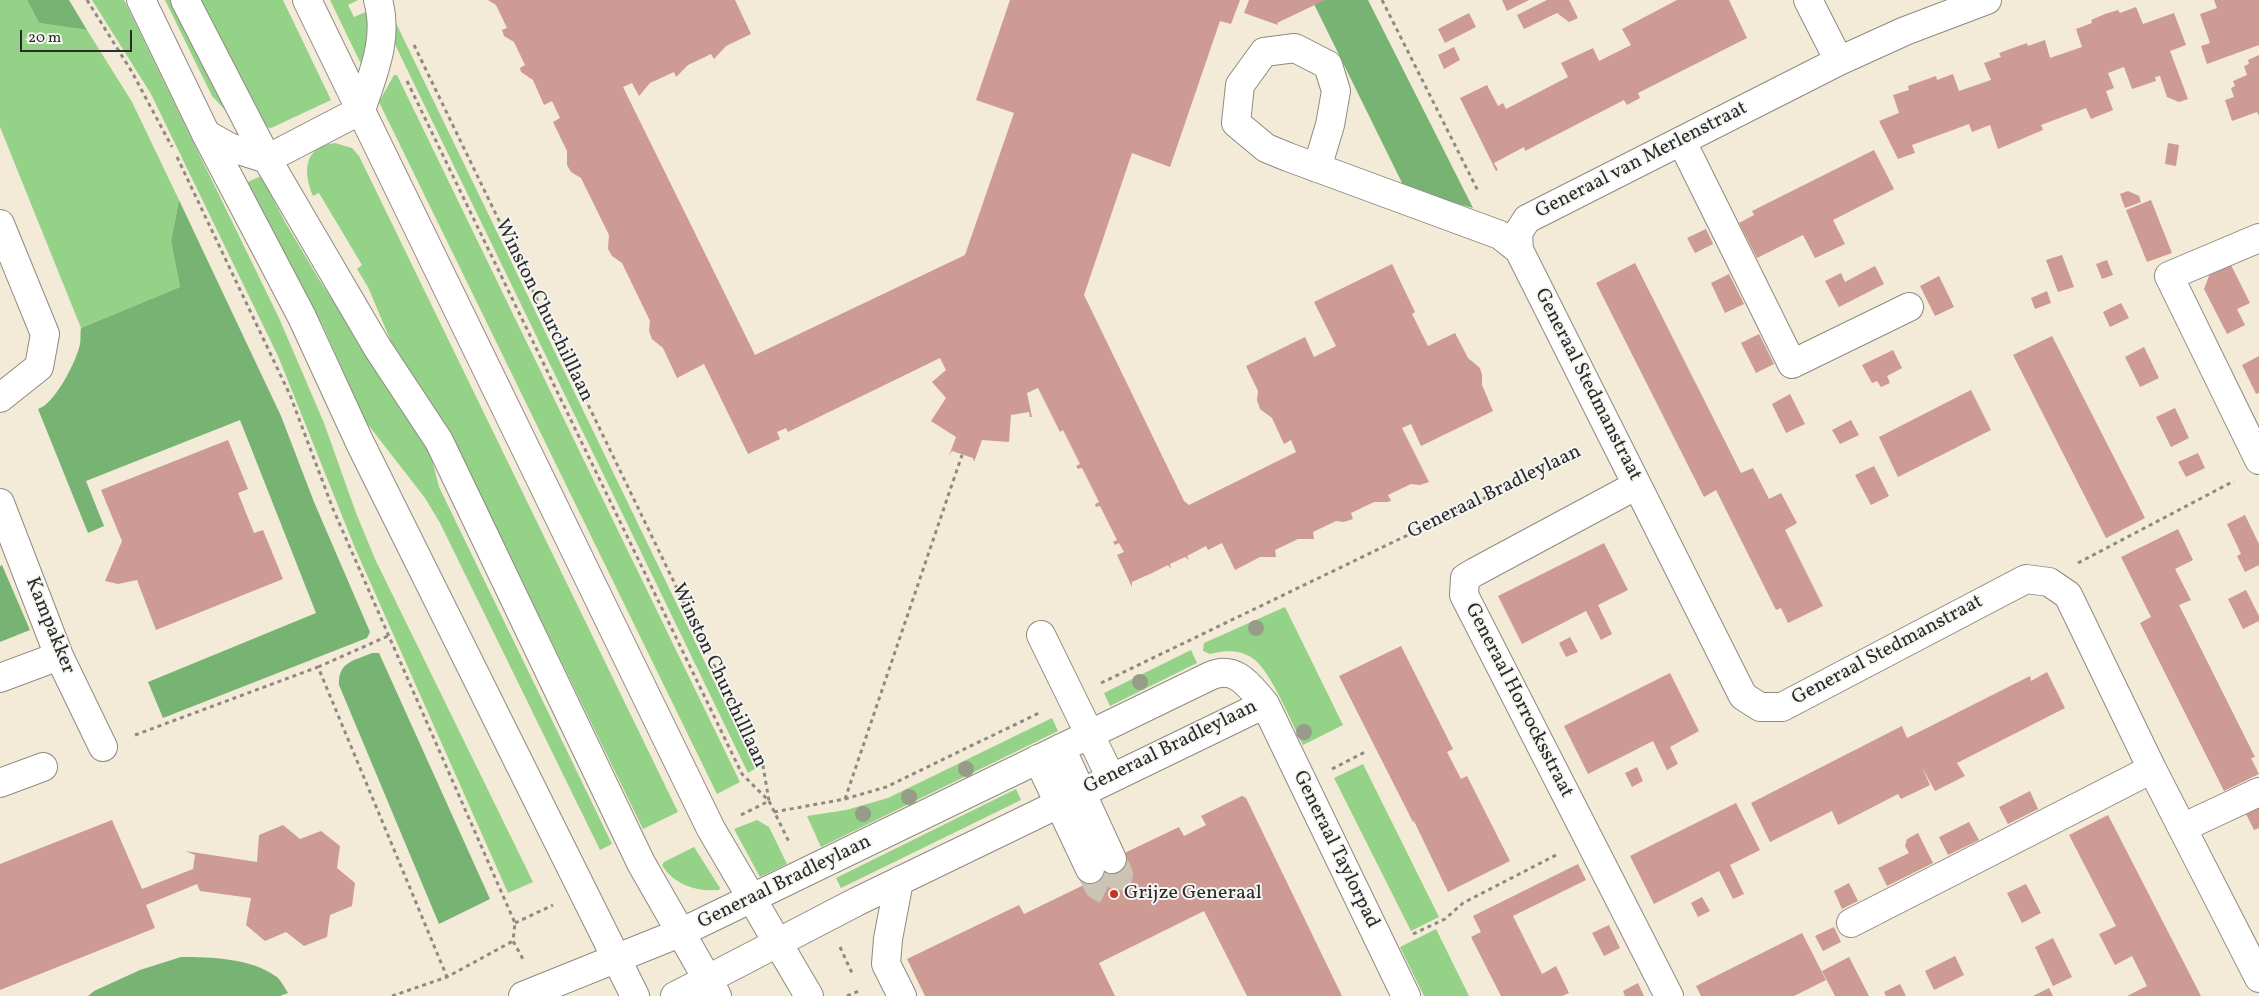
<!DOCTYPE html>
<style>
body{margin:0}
#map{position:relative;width:2259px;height:996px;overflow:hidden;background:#f3ead7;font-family:Vollkorn,serif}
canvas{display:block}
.scale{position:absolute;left:20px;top:30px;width:112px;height:22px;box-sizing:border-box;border:2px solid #2b2b2b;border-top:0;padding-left:6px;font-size:15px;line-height:18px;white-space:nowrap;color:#2b2b2b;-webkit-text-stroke:4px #f6f6f2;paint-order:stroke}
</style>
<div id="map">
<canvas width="2259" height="996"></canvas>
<div class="scale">20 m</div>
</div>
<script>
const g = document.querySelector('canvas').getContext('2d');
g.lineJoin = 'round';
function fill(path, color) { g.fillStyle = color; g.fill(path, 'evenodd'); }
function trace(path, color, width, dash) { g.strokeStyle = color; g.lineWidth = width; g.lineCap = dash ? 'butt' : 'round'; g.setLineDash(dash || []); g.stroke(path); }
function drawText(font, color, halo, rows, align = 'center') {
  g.font = font + ' Vollkorn,serif'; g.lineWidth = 4; g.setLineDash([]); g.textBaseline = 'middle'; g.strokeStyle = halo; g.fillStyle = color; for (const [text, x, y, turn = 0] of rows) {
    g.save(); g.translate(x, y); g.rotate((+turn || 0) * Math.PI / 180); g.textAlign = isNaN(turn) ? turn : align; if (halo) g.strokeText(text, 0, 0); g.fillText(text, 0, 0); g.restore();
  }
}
fill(new Path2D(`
 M0 0H27L39 23 87 30 132 102 179 200 171 241 180 287 81 328 0 127Z
 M92 0H124L279 318 324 423 356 513 375 559 533 882 508 893 355 548 278 356 151 94Z
 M165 0H174L227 112 212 96Z
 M196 0H283L331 100 271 128 265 127Z
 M330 0H358L348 5 354 17 368 11 370 28 362 66Z
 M394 19 756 768 748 773 390 34Z
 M394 75H397L740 782 717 794 379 102Z
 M335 143 352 148 359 156 678 812 643 829 467 468 395 351 368 287 357 269 362 265 319 193 313 196C303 172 303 147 335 143Z
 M261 176 285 222 320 281 427 440 439 487 612 844 600 850 440 523 425 498 366 422 323 326 305 293 239 186Z
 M1285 607 1343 725 1303 745C1291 722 1273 676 1255 660 1242 649 1224 650 1210 654L1203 651 1204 643Z
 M1191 650 1197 663 1110 706 1104 693Z
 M1052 718 1058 731 821 847 807 816 846 810 888 798Z
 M1363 764 1439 917 1411 931 1334 778Z
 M1016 789 1021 800 841 888 836 878Z
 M757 820 769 827 787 864 760 877 734 829Z
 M694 847 720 888 719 890C697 892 674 885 662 865L664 862Z
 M1436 929 1469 996H1424L1400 947Z`), '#94d287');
fill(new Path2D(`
 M27 0H69L87 30 39 23Z
 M1312 0H1368L1473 208 1405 189Z
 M179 200 281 416 314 502 370 632 367 638 163 718 148 682 316 613 240 420 86 481 104 526 88 533 38 409C55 404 77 360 80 344 81 339 80 333 81 328L180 287 171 241Z
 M2 565 30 630 0 642V566Z
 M372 653H379L490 899 439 924 339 685C338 662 353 661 372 653Z
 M181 957C211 957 251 958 277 977 281 981 285 988 288 993L280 996H88L94 991 140 970Z`), '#77b474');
fill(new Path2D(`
 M488 0H735L751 34 726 46 714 59 711 54 688 65 676 77 674 72 650 83 639 96 632 83 623 87 755 355 965 255 1014 113 976 100 1010 0H1240L1231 24 1220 21 1170 167 1132 153 1084 295 1184 501 1189 505 1296 452 1291 440 1284 444 1272 418 1260 409 1257 400 1258 391 1246 366 1305 337 1314 357 1336 346 1314 302 1392 264 1415 312 1412 314 1428 346 1455 333 1468 358 1480 368 1482 375V385L1493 411 1421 446 1411 424 1402 428 1429 482 1420 485 1411 484 1388 495 1391 501 1387 502H1374L1351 513 1353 519 1344 522 1336 521 1313 532 1314 539H1298L1275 550 1276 557H1260L1235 570 1222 543 1208 550 1206 546 1187 556 1189 560 1185 557 1170 564 1171 569 1168 565 1152 573 1132 582V587L1117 555 1124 552 1119 543 1115 545 1113 542 1117 540 1100 506 1096 507 1095 504 1099 502 1082 468 1078 469 1076 466 1080 464 1063 430 1060 432 1038 388 1027 393 1032 417H1030L1029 412 1011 415 1009 442 982 440 974 462 973 458 952 451 949 456 956 437 931 421 946 398 932 382 946 370 940 358 788 432 786 428 777 432 780 439 748 454 704 364 677 378 663 348 652 339 649 331 650 321 622 263 612 256 608 249 609 235 581 178 571 172 567 165V151L553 122 560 118 552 101 544 105 533 80 521 72 520 68 525 65 514 42 504 36 502 30 507 28 496 5Z
 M1249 0H1325L1277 23 1278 25 1244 13Z
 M1502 0H1529L1507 11Z
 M1547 0H1569L1578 18 1569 22 1557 13 1524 29 1517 15Z
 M1677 0H1729L1747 38 1638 93 1640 98 1627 105 1624 100 1525 151 1524 147 1494 163 1498 170 1496 171 1460 98 1487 85 1498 106 1503 103 1506 109 1568 77 1561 63 1593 48 1599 61 1631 45 1622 29Z
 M2214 0H2259V45L2207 64 2201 46 2210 43 2200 14 2217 8Z
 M2136 7 2143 24 2174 13 2186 45 2170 51 2188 99 2179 102 2167 97 2160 76 2155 77 2156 81 2132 89 2124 67 2108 73 2114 88 2106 91 2113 110 2091 119 2086 108 2041 125 2043 130 1998 149 1990 125 1972 132 1969 124 1912 145 1915 153 1898 159 1879 121 1899 113 1893 95 1909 90 1908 86 1936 76 1937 80 1953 74 1959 91 1991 80 1984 63 2001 57 1999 53 2027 43 2028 46 2045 40 2050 58 2082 47 2076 29 2092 23 2091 20 2105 14 2118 10 2120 13Z
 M1469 13 1476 27 1445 43 1438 29Z
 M1454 47 1460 60 1444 69 1438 55Z
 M2259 55V116L2257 112 2232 121 2225 100 2234 97 2231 88 2235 86 2233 81 2247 75 2244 66 2249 64 2248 60Z
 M2168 143 2179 145 2176 166 2165 164Z
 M1874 150 1894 189 1833 220 1845 244 1815 258 1803 235 1757 258 1739 223 1754 215 1752 211Z
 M2128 191 2139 196 2141 202 2125 208 2120 194Z
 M2151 200 2172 253 2147 262 2126 210Z
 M1706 229 1713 244 1695 253 1687 238Z
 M2062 255 2074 287 2058 292 2046 260Z
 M2107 260 2113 275 2102 279 2096 264Z
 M2229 261 2250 303 2237 309 2245 325 2227 334 2204 289 2212 268Z
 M1635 263 1741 473 1753 468 1769 499 1781 493 1797 523 1785 530 1823 606 1788 623 1781 608 1776 610 1716 490 1704 497 1596 283Z
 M1875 266 1884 284 1839 307 1825 281 1841 273 1845 282Z
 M1729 274 1744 304 1725 313 1711 283Z
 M1939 276 1954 307 1935 316 1920 286Z
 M2047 291 2051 303 2035 309 2031 298Z
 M2121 303 2129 318 2110 327 2103 312Z
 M1759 334 1774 364 1756 373 1741 343Z
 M2052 336 2145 518 2106 538 2013 355Z
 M2144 347 2159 378 2140 387 2125 357Z
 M1893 350 1902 368 1887 376 1890 383 1881 387 1877 381 1872 383 1862 365Z
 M2259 356V393L2256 394 2242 365Z
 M1971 390 1991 430 1898 477 1879 437Z
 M1790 394 1805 424 1786 433 1772 404Z
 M2175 408 2189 438 2171 447 2156 417Z
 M1851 420 1859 435 1840 444 1832 430Z
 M228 440 248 489 238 493 254 533 263 530 283 579 156 630 137 580 118 584 105 581 122 541 101 490Z
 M2198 453 2205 468 2186 477 2178 462Z
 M1874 466 1889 496 1871 505 1855 475Z
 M2245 515 2259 544V565L2245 572 2237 556 2241 554 2227 524Z
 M2178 529 2193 560 2175 569 2191 600 2179 605 2255 757 2251 758 2259 774 2224 791 2140 623 2151 617 2121 557Z
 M1604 543 1628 590 1598 605 1612 634 1601 640 1586 611 1522 644 1498 596Z
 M2246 590 2259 616V621L2243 629 2228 599Z
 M1570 637 1578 652 1566 657 1559 643Z
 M1401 646 1453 749 1447 752 1461 779 1467 776 1510 861 1448 892 1414 821 1413 822 1339 676Z
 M2047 672 2065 708 1957 763 1965 776 1935 791 1922 767 1930 785 1901 799 1898 794 1838 825 1832 811 1770 842 1751 803 1902 726 1907 738 2030 676 2031 681Z
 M1670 673 1699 731 1670 747 1678 764 1667 770 1653 741 1588 774 1564 726Z
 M1637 767 1643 781 1632 787 1625 773Z
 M2030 791 2038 809 2008 824 1999 807Z
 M1242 796 1246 798 1342 996H1247L1204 911 1099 963 1115 996H925L907 959 1019 905 1024 914 1090 882 1112 859 1179 827 1184 836 1206 825 1201 816Z
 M1736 803 1760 850 1730 865 1744 894 1733 899 1719 871 1654 904 1630 856Z
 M2259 805V828L2254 830 2245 812Z
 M2108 815 2124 846 2201 996H2127L2147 986 2132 956 2115 965 2099 934 2116 926 2069 835Z
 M112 820 142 889 193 869 195 855 185 851 257 862 259 835 283 825 300 839 321 831 340 846 337 868 355 883 352 906 330 915 327 937 304 946 286 932 265 941 246 925 251 898 200 891 197 884 146 905 155 928 0 990V864Z
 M1969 822 1979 840 1948 855 1939 837Z
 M1918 833 1933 863 1887 886 1878 868 1909 853 1905 846 1907 839Z
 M1578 864 1586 880 1513 916 1542 974 1556 966 1569 993 1562 996H1501L1471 937 1481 932 1473 916Z
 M1849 883 1858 901 1842 909 1834 891Z
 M2026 884 2041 913 2022 923 2007 893Z
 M1702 897 1710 911 1698 917 1691 903Z
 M1609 925 1620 948 1604 956 1592 933Z
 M1834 927 1841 942 1823 951 1815 936Z
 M1802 933 1826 980 1794 996H1701L1696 986Z
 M2053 938 2072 977 2053 986 2035 947Z
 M1955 956 1964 975 1934 990 1925 971Z
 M1849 957 1869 996H1835L1822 971Z
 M1638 983 1644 996H1625L1623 991Z
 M1900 984 1906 996H1886L1884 992Z
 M2049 988 2053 996H2033Z`), '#cd9a94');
trace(new Path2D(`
 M1090 869 1098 886 1114 894 1119 874 1112 859`), '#cbc4b5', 28, [28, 14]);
const minor = new Path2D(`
 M307 0 711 829 809 996
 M1808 0 1839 61
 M1987 0 1905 31 1839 61 1527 219 1518 233 1519 250 1743 696 1760 707H1782L2026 579 2049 582 2068 595 2152 769 2259 978
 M206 134 229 147 267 159 361 110C373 74 389 38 378 0
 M1682 142 1792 364 1909 307
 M1317 168 1330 125 1336 91 1328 65 1295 48 1264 52 1240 85 1236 123 1266 148 1288 157 1500 235 1519 250
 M0 224 45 334 39 367 0 398
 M2259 238 2169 276 2259 460
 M1637 485 1475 572 1465 578 1464 595 1669 996
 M0 503 59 656 103 747
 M1041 635 1111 778
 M0 678 59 656
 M1061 748 1112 859
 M1038 759 1090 869
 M0 783 43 767
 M2182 828 2259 792
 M899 881 888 939 886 964 902 996
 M1851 923 2152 769
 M682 932 1210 676C1236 664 1250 687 1265 704L1406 996
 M708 979 856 902 1265 704`);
const major = new Path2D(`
 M141 0 206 134 302 317 360 443 635 996
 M185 0 267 159 377 347 439 441 641 863 717 996
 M523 996 682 932
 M675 996 708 979`);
trace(minor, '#8f8a81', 30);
trace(major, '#8f8a81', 30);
trace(new Path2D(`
 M87 0 132 72 172 147
 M1382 0 1478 191
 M414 45 763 766 769 801
 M407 81 742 774 769 801 789 842
 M177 157 290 395 333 509 515 923 513 941 524 961
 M2078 563 2234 481
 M318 667 388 636
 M1101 683 1582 451
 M135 735 318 667 447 977
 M1332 769 1367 751
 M845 799 962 455
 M774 812 845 799 886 787 1041 712
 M741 815 769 801
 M515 923 553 905
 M1413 934 1445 919 1463 903 1558 854
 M840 947 852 973
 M392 996 447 977 513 941
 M847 996 861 990`), '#8f8a81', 3, [4, 4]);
trace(minor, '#fff', 28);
trace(major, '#fff', 28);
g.fillStyle = '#969c88';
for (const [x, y] of [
 [1256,628],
 [1140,682],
 [1304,732],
 [966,769],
 [909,797],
 [863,814]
]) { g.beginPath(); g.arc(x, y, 8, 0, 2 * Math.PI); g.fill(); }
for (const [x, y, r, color] of [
 [1114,894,5,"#c8321e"]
]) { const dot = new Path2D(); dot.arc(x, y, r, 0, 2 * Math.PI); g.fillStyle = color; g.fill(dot); trace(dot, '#f6f6f2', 2); }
drawText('20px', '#2b2b2b', '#f6f6f2', [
 ["Generaal van Merlenstraat",1642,161,-27],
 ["Winston Churchilllaan",543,311,64],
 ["Generaal Stedmanstraat",1587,385,63],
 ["Generaal Bradleylaan",1495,493,-26],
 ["Kampakker",49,626,68],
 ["Generaal Stedmanstraat",1888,651,-28],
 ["Winston Churchilllaan",718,676,65],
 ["Generaal Horrocksstraat",1518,701,63],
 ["Generaal Bradleylaan",1171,748,-26],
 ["Generaal Taylorpad",1335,850,64],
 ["Generaal Bradleylaan",785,883,-26]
]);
drawText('20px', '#2b2b2b', '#f6f6f2', [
 ["Grijze Generaal",1124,894]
], 'left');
</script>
